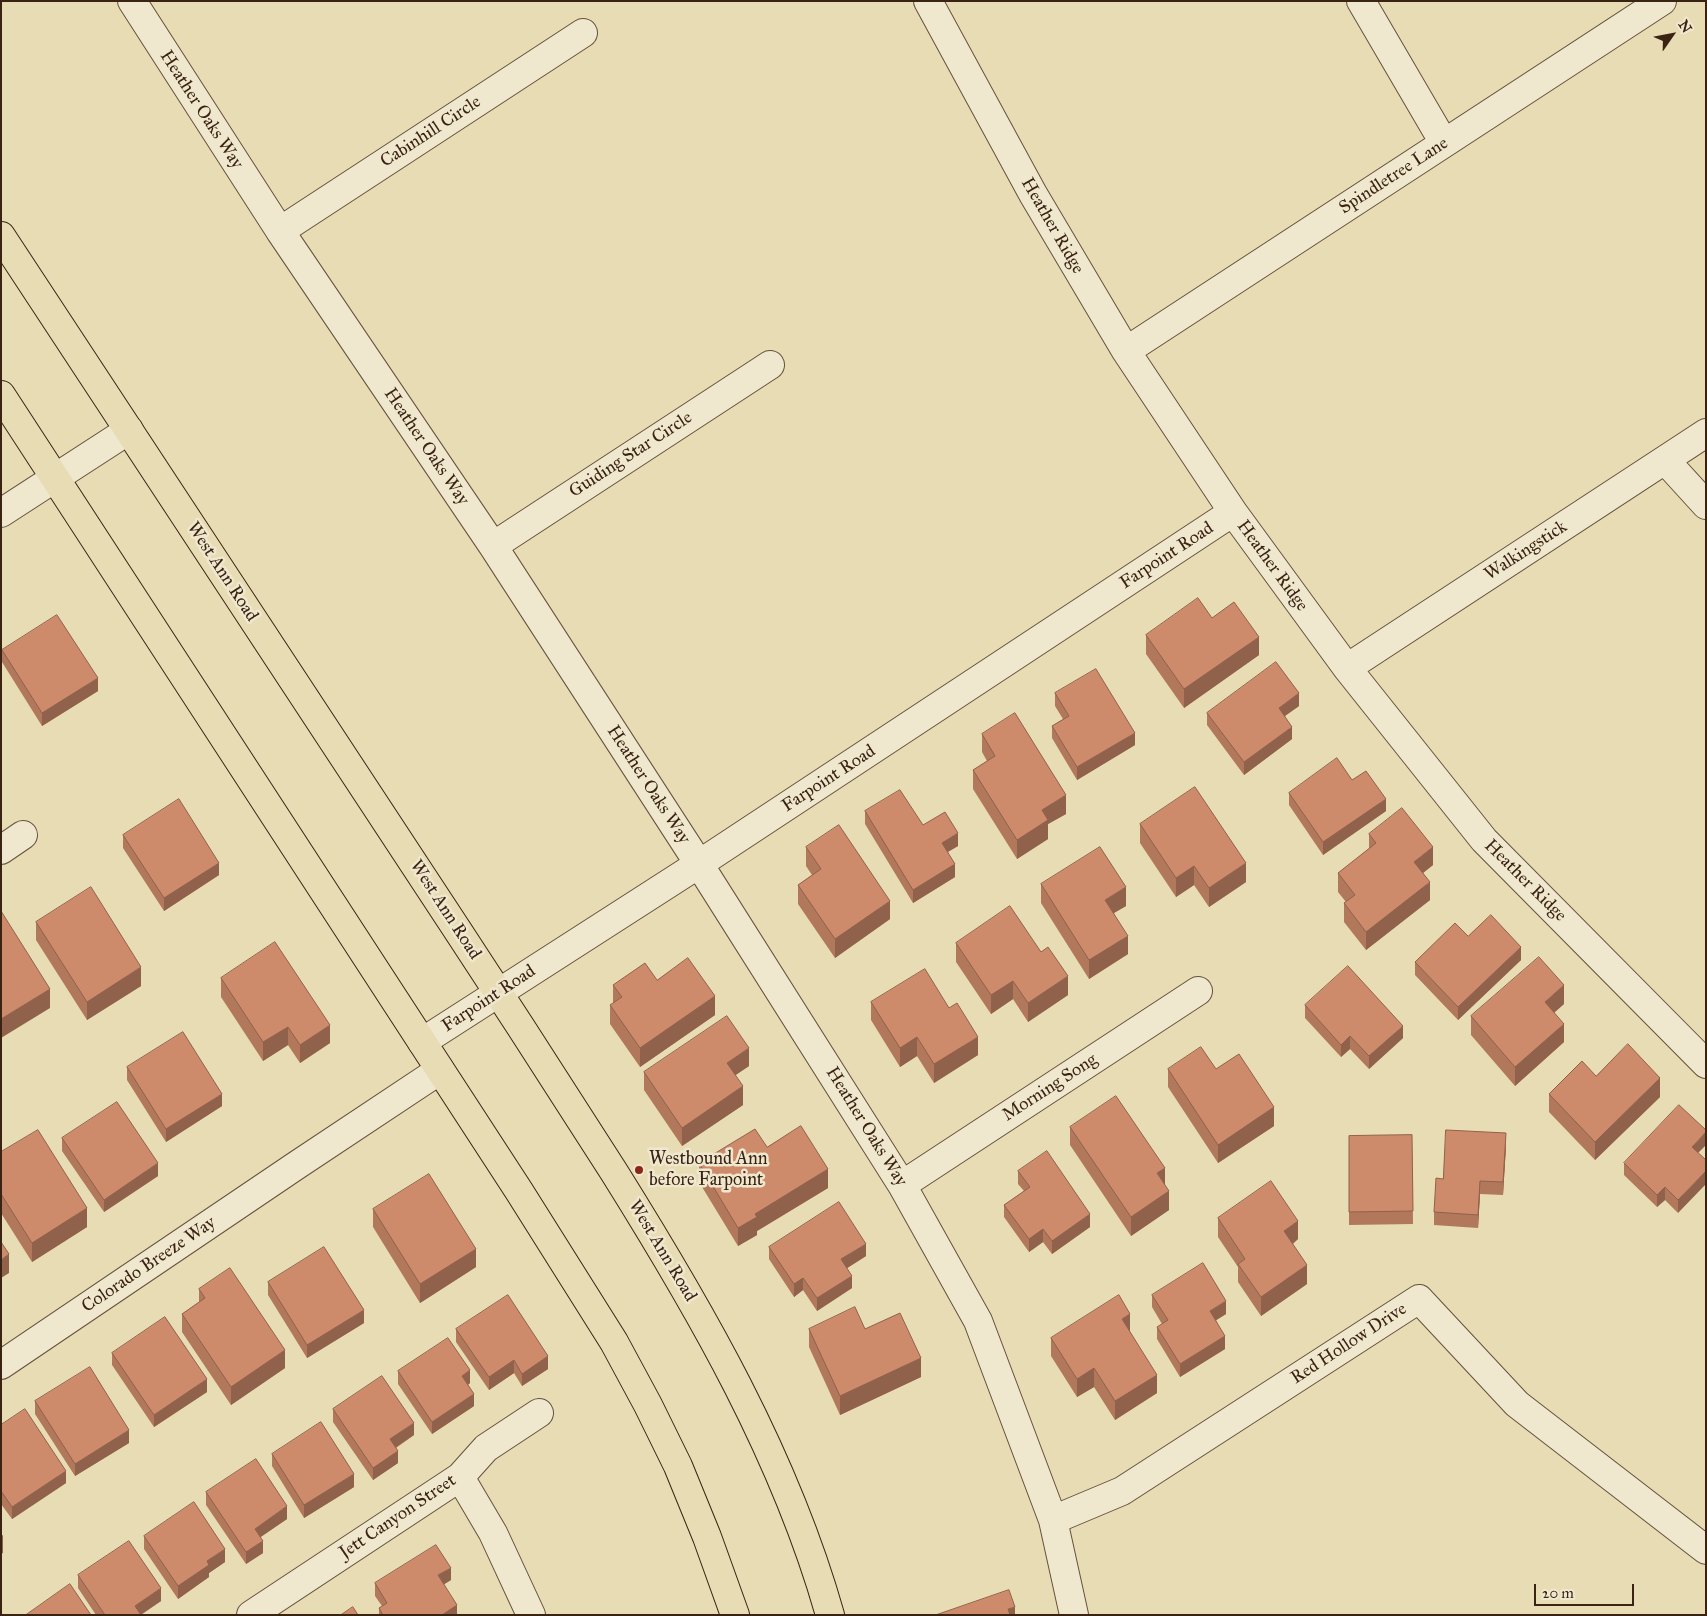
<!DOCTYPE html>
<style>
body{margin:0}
#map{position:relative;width:1707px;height:1616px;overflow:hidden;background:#e7dcb3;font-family:"IM FELL Great Primer",serif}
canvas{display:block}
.frame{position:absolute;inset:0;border:2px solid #3b2314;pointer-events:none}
.north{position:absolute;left:1647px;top:10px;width:50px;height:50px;-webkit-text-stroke:4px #efe8ce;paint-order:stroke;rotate:57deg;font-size:14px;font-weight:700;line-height:20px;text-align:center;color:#3b2314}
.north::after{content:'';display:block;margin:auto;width:18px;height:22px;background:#3b2314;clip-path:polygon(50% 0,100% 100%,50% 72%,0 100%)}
.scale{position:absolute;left:1534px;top:1584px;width:100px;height:22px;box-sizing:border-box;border:2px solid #3b2314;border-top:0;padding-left:6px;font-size:15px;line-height:18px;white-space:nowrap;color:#3b2314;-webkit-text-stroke:4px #efe8ce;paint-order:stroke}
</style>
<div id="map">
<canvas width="1707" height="1616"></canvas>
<div class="frame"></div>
<div class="north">N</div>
<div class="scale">20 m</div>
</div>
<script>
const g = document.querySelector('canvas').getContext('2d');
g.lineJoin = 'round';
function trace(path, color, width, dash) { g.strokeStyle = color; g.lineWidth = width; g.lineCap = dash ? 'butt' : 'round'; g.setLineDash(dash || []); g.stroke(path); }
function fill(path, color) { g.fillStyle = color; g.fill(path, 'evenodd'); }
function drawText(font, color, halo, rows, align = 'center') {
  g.font = font + ' "IM FELL Great Primer",serif'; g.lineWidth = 5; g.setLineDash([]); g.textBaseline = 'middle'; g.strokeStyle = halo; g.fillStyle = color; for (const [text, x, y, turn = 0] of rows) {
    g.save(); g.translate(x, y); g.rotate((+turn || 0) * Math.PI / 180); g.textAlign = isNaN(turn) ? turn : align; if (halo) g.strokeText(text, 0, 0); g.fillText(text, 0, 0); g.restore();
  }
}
const minor = new Path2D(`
 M132 1 280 231 493 546 699 864 902 1185 978 1321 1053 1520 1074 1615
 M928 1 1033 194 1126 351 1233 512 1347 668 1484 840 1706 1064
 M1361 1 1444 143
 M280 231 583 33
 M1126 351 1662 1
 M1665 460 1706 505
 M1 513 129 430
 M493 546 770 365
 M1347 668 1706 433
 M1 850 23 835
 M422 1042 699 864 1233 512
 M902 1185 1198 991
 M1 1365 297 1165 440 1070
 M460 1477 493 1533 531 1615
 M1053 1520 1122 1491 1419 1299 1517 1404 1706 1550
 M251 1615 460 1477 486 1448 539 1413`);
const major = new Path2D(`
 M1 236C154 469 307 701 460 934 512 1013 563 1092 614 1172 701 1311 785 1456 830 1615
 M1 395 519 1191 614 1342 648 1405 678 1466 707 1537 735 1615`);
trace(minor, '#66513c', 30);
trace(major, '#3b2314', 30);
trace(minor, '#efe8ce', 28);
trace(major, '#e7dcb3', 28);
fill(new Path2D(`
 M1212 618 1259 655 1184 708 1146 654V635Z
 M2 650 98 691 42 726 2 662Z
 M1055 693 1135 745 1077 780 1052 738V726L1063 719 1055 706Z
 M1299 706 1285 716 1292 739 1244 775 1207 725V713Z
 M982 734 1066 814 1048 824V839L1017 859 973 789V770L987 761 982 752Z
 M1352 780 1386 811 1323 855 1289 805V793Z
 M865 811 923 825 958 846 948 852 955 877 913 903 865 824Z
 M1140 824 1246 882 1209 907 1194 885 1176 897 1140 843Z
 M1369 834 1433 865 1423 873 1430 900 1366 950 1344 922V903L1346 902 1338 892V873L1369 849Z
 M123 835 219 875 164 911 123 848Z
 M806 847 890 919 835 958 798 904V885L812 875 806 866Z
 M1041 884 1126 906 1114 913 1128 954 1089 979 1041 903Z
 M36 922 141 986 87 1020 36 940Z
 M1468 936 1521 960 1458 1020 1415 975V962Z
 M956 943 1068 995 1028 1022 1013 999 991 1014 956 962Z
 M221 978 330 1043 300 1063 288 1045 263 1061 221 997Z
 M657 980 715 1015 640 1067 610 1024V1005L613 1003V985Z
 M871 1002 978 1055 934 1083 917 1056 900 1067 871 1020Z
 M1564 1004 1554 1012 1564 1042 1515 1086 1471 1035V1016Z
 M1305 1005 1403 1038 1369 1069 1350 1049 1341 1057 1305 1018Z
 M749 1066 735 1075 743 1105 682 1146 644 1090V1072Z
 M127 1067 222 1106 166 1142 127 1080Z
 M1168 1069H1216L1274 1126 1218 1163 1168 1087Z
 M1596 1076 1660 1097 1595 1160 1549 1112V1094Z
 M1070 1127 1165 1186 1169 1210 1131 1236 1070 1145Z
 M1412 1135 1413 1224 1349 1225V1136Z
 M62 1138 158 1176 104 1212 62 1151Z
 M1506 1146 1503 1195 1480 1194 1478 1228 1434 1225V1212L1443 1179Z
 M767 1147 828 1188 757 1231V1235L738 1246 699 1182V1163Z
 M1 1152 87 1227 32 1262 1 1213Z
 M1698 1153 1678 1213 1665 1200 1657 1207 1624 1175V1163Z
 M1018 1171 1090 1227 1052 1254 1043 1242 1029 1252 1004 1217V1205L1024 1191 1018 1184Z
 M373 1209 476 1267 420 1303 373 1227Z
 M1218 1218 1298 1239 1293 1244 1307 1284 1261 1316 1238 1282V1267L1218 1237Z
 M769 1247 866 1256 847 1268 852 1288 817 1311 803 1290 794 1297 769 1259Z
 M268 1282 364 1323 307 1358 268 1295Z
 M199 1289 285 1368 231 1405 182 1332V1314L199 1302Z
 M1152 1295 1226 1314 1216 1320 1225 1349 1180 1377 1157 1339V1327L1162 1324 1152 1307Z
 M456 1329 548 1369 522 1386 514 1373 489 1390 456 1342Z
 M809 1329H865L921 1377 840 1415 809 1347Z
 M1130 1332 1157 1393 1115 1420 1094 1387 1077 1397 1051 1356V1338Z
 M112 1353 207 1392 154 1427 112 1365Z
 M398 1371 470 1383 468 1385 474 1406 432 1434 398 1384Z
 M35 1401 129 1443 75 1476 35 1414Z
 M333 1409 414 1435 396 1448 398 1463 373 1480 333 1422Z
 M1 1425 66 1483 12 1519 1 1504Z
 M272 1454 354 1487 304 1518 272 1466Z
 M206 1492 287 1519 260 1537 263 1553 246 1564 206 1505Z
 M144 1536 225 1562 209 1573V1577L178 1599 144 1549Z
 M78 1575 161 1601 141 1615H96L78 1588Z
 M451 1580 444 1584 457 1615H379V1608L382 1606 375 1596V1583Z`), '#b1785c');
fill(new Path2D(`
 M1259 637V655L1184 708V689Z
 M98 678V691L42 726V713Z
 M1299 693V706L1279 720V708Z
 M1292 727V739L1244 775V762Z
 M1135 733V745L1077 780V767Z
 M1066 795V814L1048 824V839L1017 859V840L1042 810Z
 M1386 799V811L1323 855V842Z
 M958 833V846L942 855V843Z
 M1433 847V865L1414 880V862Z
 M219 863V875L164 911V898Z
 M1246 863V882L1209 907V888Z
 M955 864V877L913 903V890Z
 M1194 866V885L1176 897V878Z
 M1430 882V900L1366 950V932Z
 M1126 887V906L1105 918V900Z
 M890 901V919L835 958V939Z
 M1128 936V954L1089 979V960Z
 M1521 947V960L1458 1020V1007Z
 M141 967V986L87 1020V1002Z
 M1068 976V995L1028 1022V1003Z
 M1013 981V999L991 1014V995Z
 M1564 985V1004L1545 1021V1002Z
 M50 989V1008L1 1038V1019Z
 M715 996V1015L640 1067V1048Z
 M1564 1024V1042L1515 1086V1067Z
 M330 1025V1043L300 1063V1045Z
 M1403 1026V1038L1369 1069V1056Z
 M288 1027V1045L263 1061V1042Z
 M1350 1036V1049L1341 1057V1045Z
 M917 1037V1056L900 1067V1048Z
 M978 1037V1055L934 1083V1064Z
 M749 1048V1066L727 1081V1063Z
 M1660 1078V1097L1595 1160V1142Z
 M743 1086V1105L682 1146V1128Z
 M222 1094V1106L166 1142V1129Z
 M1274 1107V1126L1218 1163V1145Z
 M1706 1132V1145L1692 1159V1147Z
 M1506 1133V1146L1503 1195V1182Z
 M158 1163V1176L104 1212V1200Z
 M1165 1168V1187L1157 1173Z
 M828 1169V1188L757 1231V1235L738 1246V1228L755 1214Z
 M1706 1171V1184L1678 1213V1200Z
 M1480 1181V1194L1478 1228V1215Z
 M1665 1187V1200L1657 1207V1195Z
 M1169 1191V1210L1131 1236V1217Z
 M87 1208V1227L32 1262V1243Z
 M1090 1214V1227L1052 1254V1241Z
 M1298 1221V1239L1284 1250V1231Z
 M1043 1229V1242L1029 1252V1239Z
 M866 1244V1256L841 1272V1259Z
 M476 1249V1267L420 1303V1284Z
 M9 1254V1273L1 1278V1260Z
 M1307 1265V1284L1261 1316V1297Z
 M852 1276V1288L817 1311V1298Z
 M803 1278V1290L794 1297V1284Z
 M1226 1301V1314L1210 1324V1311Z
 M364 1310V1323L307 1358V1345Z
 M1130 1314V1333L1122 1319Z
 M1225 1336V1349L1180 1377V1364Z
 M285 1350V1368L231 1405V1387Z
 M548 1356V1369L522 1386V1374Z
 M921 1358V1377L840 1415V1396Z
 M514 1360V1373L489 1390V1377Z
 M1094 1368V1387L1077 1397V1379Z
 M470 1370V1383L462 1389V1376Z
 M1157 1375V1393L1115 1420V1401Z
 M207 1379V1392L154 1427V1415Z
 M474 1394V1406L432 1434V1422Z
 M414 1423V1435L390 1451V1439Z
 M129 1430V1443L75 1476V1464Z
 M398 1451V1463L373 1480V1468Z
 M66 1471V1483L12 1519V1507Z
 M354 1474V1487L304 1518V1505Z
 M287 1506V1519L255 1541V1529Z
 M3 1535V1553L1 1554V1536Z
 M263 1541V1553L246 1564V1552Z
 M225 1549V1562L209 1573V1577L178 1599V1586L207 1561Z
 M451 1568V1580L438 1588V1575Z
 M161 1588V1601L140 1615 135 1606Z
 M457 1605V1615H442Z
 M1015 1607V1615H1008V1609Z`), '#90614b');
const building = new Path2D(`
 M1198 598 1212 618 1234 602 1259 637 1184 689 1146 635Z
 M57 615 98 678 42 713 2 650Z
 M1276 662 1299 693 1279 708 1292 727 1244 762 1207 713Z
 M1096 669 1135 733 1077 767 1052 726 1069 716 1055 693Z
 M1015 713 1066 795 1042 810 1048 820 1017 840 973 770 995 756 982 734Z
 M1337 758 1352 780 1366 771 1386 799 1323 842 1289 793Z
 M1195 787 1246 863 1209 888 1194 866 1176 878 1140 824Z
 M900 790 923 825 945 812 958 833 942 843 955 864 913 890 865 811Z
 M179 799 219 863 164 898 123 835Z
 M1402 808 1433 847 1414 862 1430 882 1366 932 1344 903 1355 895 1338 873 1376 843 1369 834Z
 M839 825 890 901 835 939 798 885 821 869 806 847Z
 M1100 847 1126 887 1105 900 1128 936 1089 960 1041 884Z
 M91 887 141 967 87 1002 36 922Z
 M1010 906 1041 952 1048 947 1068 976 1028 1003 1013 981 991 995 956 943Z
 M1 911 50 989 1 1019Z
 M1491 915 1521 947 1458 1007 1415 962 1455 923 1468 936Z
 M275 942 330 1025 300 1045 288 1027 263 1042 221 978Z
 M1539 957 1564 985 1545 1002 1564 1024 1515 1067 1471 1016Z
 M688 958 715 996 640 1048 610 1005 622 997 613 985 645 963 657 980Z
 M1348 966 1403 1026 1369 1056 1350 1036 1341 1045 1305 1005Z
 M925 969 949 1008 957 1003 978 1037 934 1064 917 1037 900 1048 871 1002Z
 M727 1016 749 1048 727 1063 743 1086 682 1128 644 1072Z
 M183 1032 222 1094 166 1129 127 1067Z
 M1628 1044 1660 1078 1595 1142 1549 1094 1582 1061 1596 1076Z
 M1201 1047 1216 1069 1239 1054 1274 1107 1218 1145 1168 1069Z
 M1116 1096 1165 1168 1157 1173 1169 1191 1131 1217 1070 1127Z
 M117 1102 158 1163 104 1200 62 1138Z
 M1679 1105 1706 1130V1132L1692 1147 1706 1160V1171L1678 1200 1665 1187 1657 1195 1624 1163Z
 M801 1126 828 1169 755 1214 757 1217 738 1228 699 1163 755 1129 767 1147Z
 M38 1130 87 1208 32 1243 1 1194V1152Z
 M1446 1130 1506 1133 1503 1182 1480 1181 1478 1215 1434 1212 1436 1178 1443 1179Z
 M1412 1135 1413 1211 1349 1212V1136Z
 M1047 1151 1090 1214 1052 1241 1043 1229 1029 1239 1004 1205 1030 1187 1018 1171Z
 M429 1174 476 1249 420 1284 373 1209Z
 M1271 1181 1298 1221 1284 1231 1307 1265 1261 1297 1238 1264 1245 1259 1218 1218Z
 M839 1202 866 1244 841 1259 852 1276 817 1298 803 1278 794 1284 769 1247Z
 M1 1242 9 1254 1 1260Z
 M324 1247 364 1310 307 1345 268 1282Z
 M1203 1263 1226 1301 1210 1311 1225 1336 1180 1364 1157 1327 1168 1320 1152 1295Z
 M230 1268 285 1350 231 1387 182 1314 205 1298 199 1289Z
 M508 1295 548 1356 522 1374 514 1360 489 1377 456 1329Z
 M1119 1295 1130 1314 1122 1319 1157 1375 1115 1401 1094 1368 1077 1379 1051 1338Z
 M855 1307 865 1329 900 1313 921 1358 840 1396 809 1329Z
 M165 1317 207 1379 154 1415 112 1353Z
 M448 1338 470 1370 462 1376 474 1394 432 1422 398 1371Z
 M90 1367 129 1430 75 1464 35 1401Z
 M382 1376 414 1423 390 1439 398 1451 373 1468 333 1409Z
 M25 1409 66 1471 12 1507 1 1491V1425Z
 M321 1422 354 1474 304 1505 272 1454Z
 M256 1459 287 1506 255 1529 263 1541 246 1552 206 1492Z
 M194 1502 225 1549 207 1561 209 1565 178 1586 144 1536Z
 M129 1541 161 1588 135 1606 141 1615H105L78 1575Z
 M436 1545 451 1568 438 1575 457 1605 442 1615H383L379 1608 387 1603 375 1583Z
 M70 1584 91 1615H26Z
 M1009 1590 1015 1607 1008 1609 1010 1615H936Z
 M353 1607 358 1615H341Z`);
fill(building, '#ce8b6b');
trace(building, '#90614b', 1);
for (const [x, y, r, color] of [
 [639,1170,5,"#8f2418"]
]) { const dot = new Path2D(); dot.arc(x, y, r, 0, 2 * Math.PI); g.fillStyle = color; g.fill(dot); trace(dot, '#efe8ce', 2); }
drawText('18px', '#3b2314', '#efe8ce', [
 ["Heather Oaks Way",201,110,57],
 ["Cabinhill Circle",431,132,-33],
 ["Spindletree Lane",1394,176,-33],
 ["Heather Ridge",1052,226,60],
 ["Heather Oaks Way",426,447,56],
 ["Guiding Star Circle",631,455,-33],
 ["Walkingstick",1526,551,-33],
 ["Farpoint Road",1167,556,-33],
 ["Heather Ridge",1272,566,54],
 ["West Ann Road",222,572,57],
 ["Farpoint Road",829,779,-33],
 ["Heather Oaks Way",648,785,57],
 ["Heather Ridge",1525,881,45],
 ["West Ann Road",445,910,57],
 ["Farpoint Road",489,999,-33],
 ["Morning Song",1050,1088,-33],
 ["Heather Oaks Way",866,1127,58],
 ["West Ann Road",662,1251,59],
 ["Colorado Breeze Way",149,1265,-34],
 ["Red Hollow Drive",1349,1344,-33],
 ["Jett Canyon Street",398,1517,-34]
]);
drawText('18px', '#3b2314', '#efe8ce', [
 ["Westbound Ann",649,1160],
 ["before Farpoint",649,1181]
], 'left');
</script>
